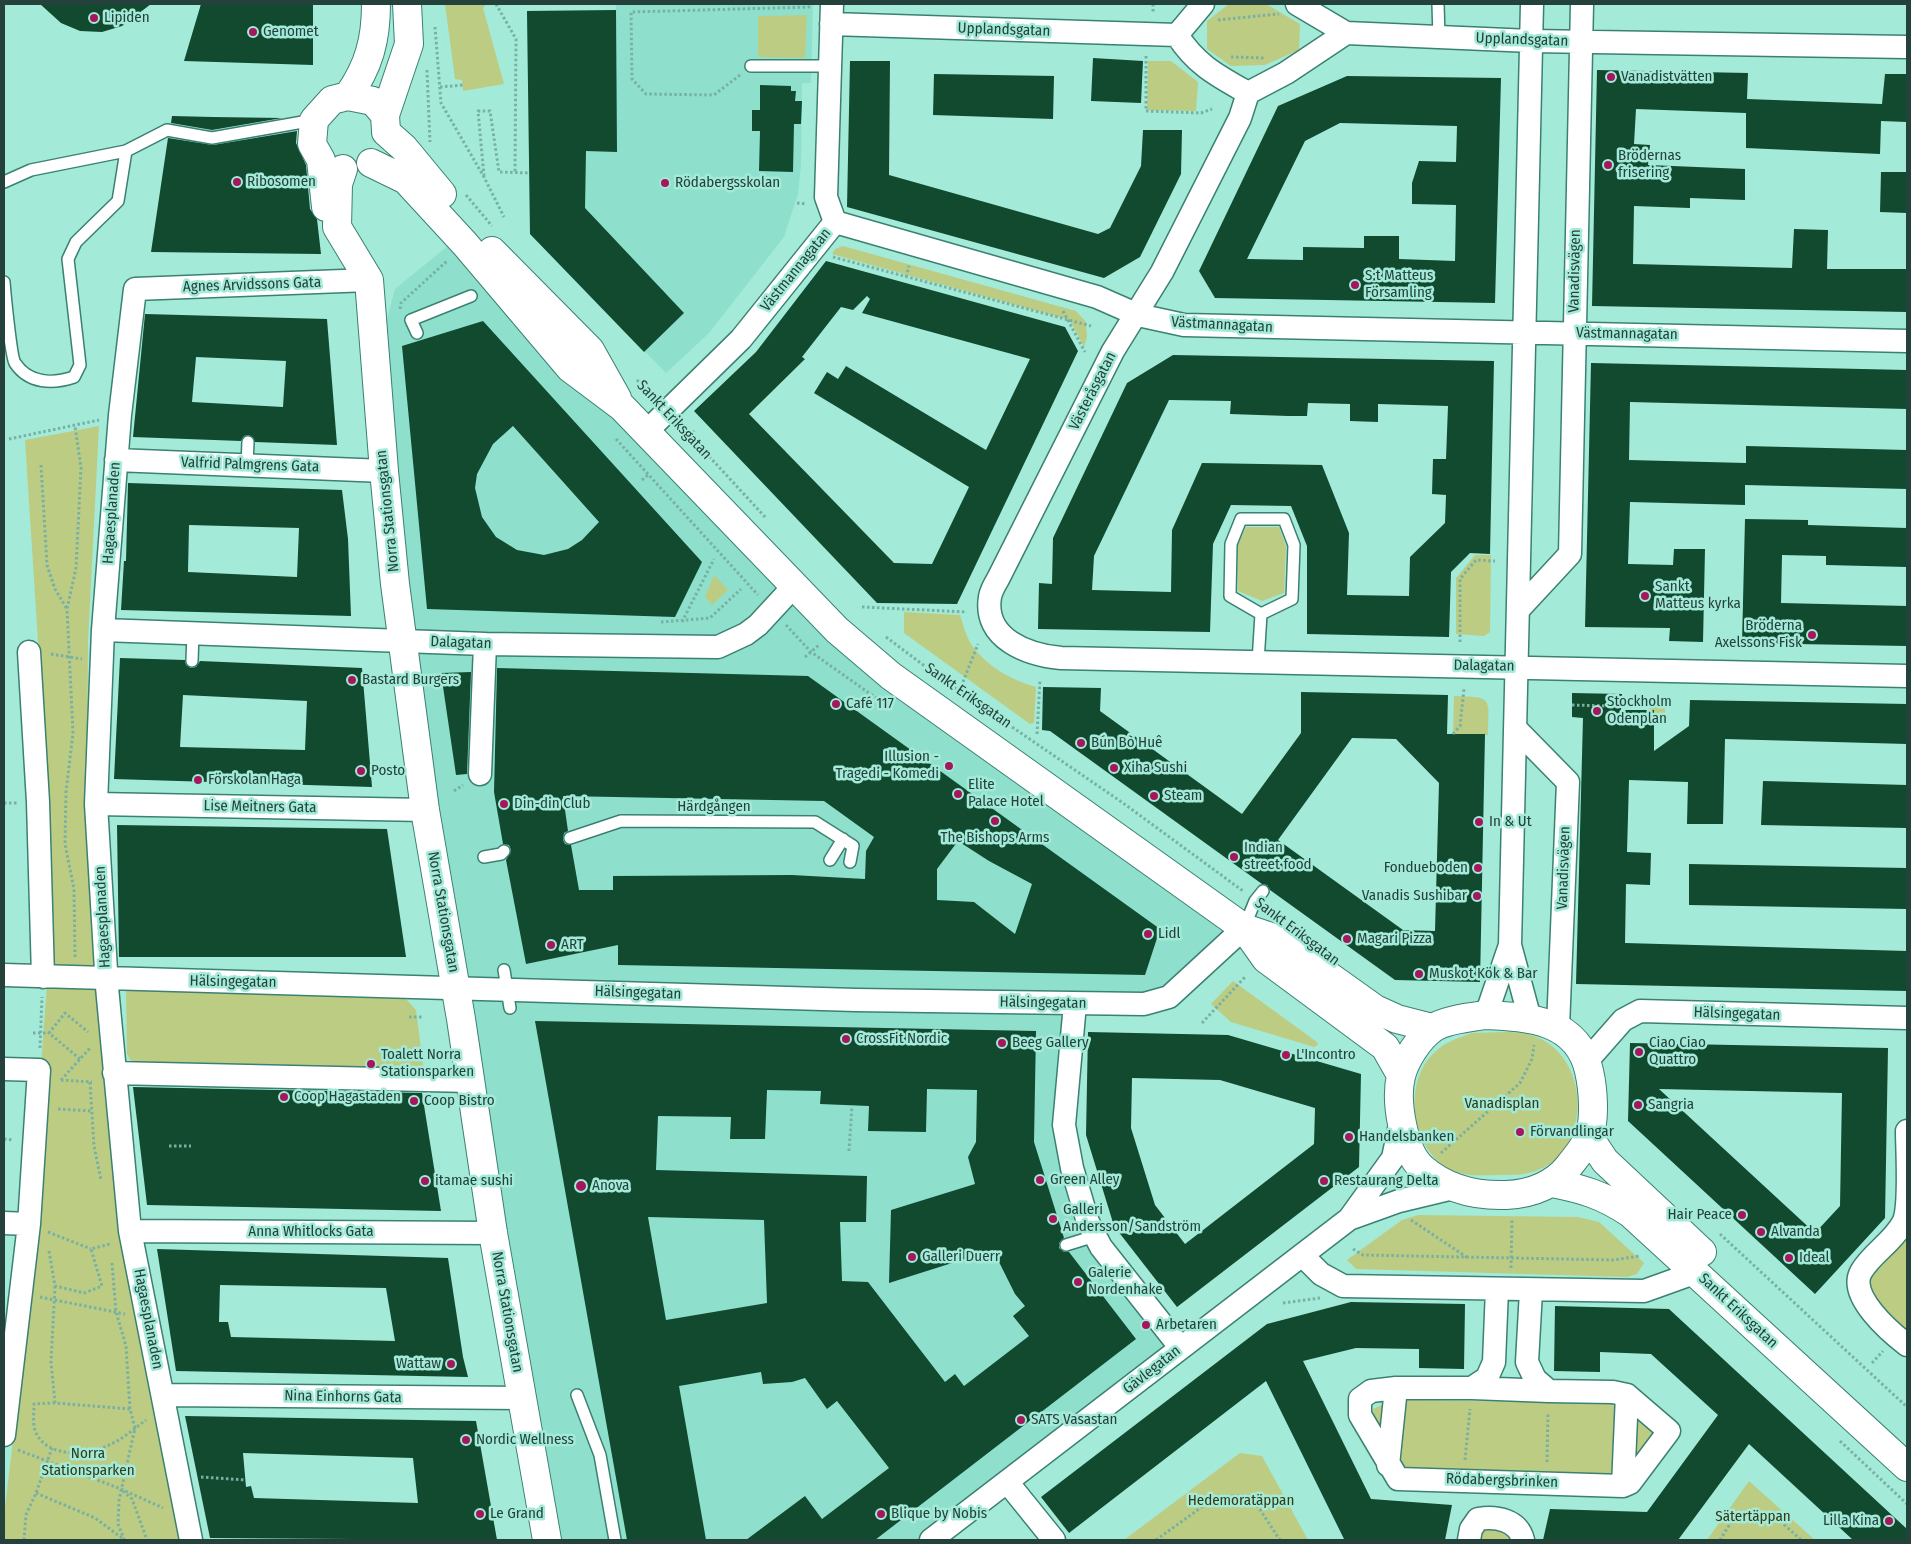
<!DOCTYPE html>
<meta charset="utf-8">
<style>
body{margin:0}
#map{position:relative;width:1911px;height:1544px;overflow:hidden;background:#a3ead9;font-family:"Fira Sans Condensed",sans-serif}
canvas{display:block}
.frame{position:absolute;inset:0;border:5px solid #24423b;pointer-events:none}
</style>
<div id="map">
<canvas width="1911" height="1544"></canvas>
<div class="frame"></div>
</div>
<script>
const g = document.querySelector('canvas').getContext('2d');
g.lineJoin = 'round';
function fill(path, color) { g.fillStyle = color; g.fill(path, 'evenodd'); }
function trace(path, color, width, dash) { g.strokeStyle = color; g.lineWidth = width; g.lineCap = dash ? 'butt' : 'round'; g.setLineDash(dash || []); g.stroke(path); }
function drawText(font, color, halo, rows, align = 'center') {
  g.font = font + ' "Fira Sans Condensed",sans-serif'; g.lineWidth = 5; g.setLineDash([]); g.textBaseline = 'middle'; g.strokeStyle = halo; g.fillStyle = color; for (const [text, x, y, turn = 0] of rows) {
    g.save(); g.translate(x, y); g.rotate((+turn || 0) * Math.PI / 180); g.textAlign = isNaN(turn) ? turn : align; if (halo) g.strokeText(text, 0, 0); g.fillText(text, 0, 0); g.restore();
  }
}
fill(new Path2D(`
 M616 4H813L811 83H802L801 165 798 194 784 237 709 333 666 373 530 234 527 11 616 10Z
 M449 245 835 634 1239 928 1168 995 1074 1001 1066 1130 1086 1223 1178 1346 932 1540H538L460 1084 383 334 395 289Z`), '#8ee0cd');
fill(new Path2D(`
 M445 4H487L483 8 504 84 463 91 462 80 455 79Z
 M1229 4H1266L1300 24 1299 50 1265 65 1231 66 1207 49V21Z
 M807 15 805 58 758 57V16Z
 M1148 61H1171L1198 82 1196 111 1147 110Z
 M843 246 1076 311 1086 322 1087 337 1084 347 1070 320 832 254 835 249Z
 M99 426 88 641 87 799 101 954 182 1540H4V1516L13 1440 48 971 39 657 25 440Z
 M1246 527H1279L1286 546 1284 593 1262 601 1238 591 1237 546Z
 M1475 555H1491L1490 632 1484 636 1456 634V578Z
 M714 575 728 590 712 605 705 597Z
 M904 612 960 615C963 624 966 636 971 644 986 666 1011 680 1036 687L1034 723 1030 724 904 633Z
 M1454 696C1493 697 1489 697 1488 735L1453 734Z
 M1650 699H1665V722H1654V710H1649Z
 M1233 981 1317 1042 1318 1045 1314 1047 1231 1022 1211 1004Z
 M126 990 406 999 416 1010 424 1072 139 1064 131 1061 127 1054Z
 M1472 1033C1491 1033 1517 1029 1536 1037 1571 1050 1585 1094 1574 1129 1573 1134 1571 1141 1568 1146 1548 1171 1530 1176 1499 1175 1484 1175 1468 1177 1454 1171 1411 1154 1401 1082 1435 1052 1445 1042 1458 1038 1472 1033Z
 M1418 1215 1578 1217 1599 1222 1644 1263 1637 1274 1627 1277 1356 1269 1347 1260 1402 1220Z
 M1907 1234V1335C1890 1319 1861 1301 1872 1275Z
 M1393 1400 1625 1403 1659 1430 1635 1461 1615 1474 1404 1468 1374 1421 1373 1409Z
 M1240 1453 1262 1456 1308 1540H1124Z
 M1749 1481 1815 1540H1707Z
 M1486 1528 1508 1531 1510 1540H1480Z`), '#bdcc83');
fill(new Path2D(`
 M40 4H151L122 26 102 32 80 31 61 23Z
 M201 4H313V65L184 61Z
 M616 10 617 152 586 151 585 208 684 313 644 352 530 234 527 11Z
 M1093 58 1143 61 1141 103 1091 101Z
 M850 61H890L889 175 1098 234 1110 228 1141 166 1143 130H1182L1181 174 1140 257 1104 278 847 207Z
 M1597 70 1748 73 1747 99 1882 104 1885 74H1907V122L1881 121 1880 154 1746 148V113L1636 109 1634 144 1650 145 1648 165 1745 169V200L1690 198V208L1634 206 1633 264 1792 268 1794 229 1828 230 1827 269H1907V312L1592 306Z
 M934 74 1054 76 1053 119 933 115Z
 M1347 76 1501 78 1495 303 1215 298 1199 271 1278 106ZM1340 123 1457 126 1456 162 1419 161 1412 183V204L1456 205 1455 261 1399 259V236H1364V248L1303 247V260L1247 259 1305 141Z
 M760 85 791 86V91H796L795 101H802L801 124H794L793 172 759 171 760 131H752V110H760Z
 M172 116 213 117 282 118 212 130 171 123Z
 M297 131 296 143 306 165 310 209 317 219 321 254 151 252 168 138 213 145Z
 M1881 172H1907V213L1880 212Z
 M826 261 1065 327 1078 351 957 604 877 603 694 411 756 352ZM867 296 870 299 862 313 1030 359 986 450 846 366 838 379 827 372 814 393 969 487 932 564 894 563 749 414 805 359 802 357 841 307 853 310Z
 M145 314 327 319 337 445 255 442 249 435 244 436 241 441 133 437ZM196 357 286 361 283 407 192 402Z
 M483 321 702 562 675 617 427 609 402 346ZM513 426 599 522 582 540 568 549 544 555 517 550 496 537 482 517 475 488 477 474 493 444Z
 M1173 355 1494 361 1490 554 1470 553 1451 572 1449 637 1307 634V546L1291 506 1231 505 1213 544 1210 632 1038 629 1039 583 1052 584 1053 538 1127 383ZM1169 400 1231 401 1230 414 1288 416H1307L1308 403 1350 404V421L1378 422V404L1448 406 1446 459H1433L1432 494 1446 495 1445 523 1410 557 1409 596 1347 595 1349 533 1322 465 1202 463 1172 530 1171 592 1092 590 1094 556Z
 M1591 363 1907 370V409L1630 402 1629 460 1746 463V446L1907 450V489L1745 485V505L1630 502 1628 564 1673 565 1674 549H1705L1703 642 1669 641 1670 628 1585 627Z
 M128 483 342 490 348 539 351 616 121 610 124 561H126ZM189 525 299 528 297 577 188 572Z
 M1745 519 1808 520V525L1907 528V567L1826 565V556L1782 555 1781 603 1907 606V646L1742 643Z
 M120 658 185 660 186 665 191 668 196 667 200 661 362 668 372 787 114 779ZM183 695 307 701 305 750 180 747Z
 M497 668 808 676 1160 929 1145 975 618 965V945L526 964 506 860 511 850 509 845 503 844 494 792ZM563 796 824 801 874 837 866 851 865 879 792 875 613 876V890H579L571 845 565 844 563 840 564 833 568 831ZM958 841 989 861 1032 884 1015 934 974 902 937 900V869Z
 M471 672 467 774 456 775 441 673Z
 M1043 687 1101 688 1100 711 1242 814 1301 733V692L1448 695 1447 734H1485L1480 982 1395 980 1270 890 1267 885 1262 884 1050 731 1042 730ZM1352 738 1396 739 1439 783 1435 931 1403 930 1278 840Z
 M1572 693 1622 694 1621 710H1654V751L1689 726 1690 700 1907 704V744L1725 739 1723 824H1687L1688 782 1629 780 1627 852 1651 853 1650 885 1626 884 1625 943 1907 951V991L1576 984 1583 718 1572 717Z
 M1763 781 1907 785V828L1761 825Z
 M117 825 387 829 406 957H119Z
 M1689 864 1907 868V909L1689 905Z
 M535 1021 1036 1031 1034 1142 1064 1238 1059 1243V1248L1064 1252H1069L1136 1339 875 1540H746L805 1496 822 1519 889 1468 837 1401 827 1409 805 1378 792 1382 763 1384 761 1372 679 1386 706 1540H627ZM927 1089 977 1090 976 1142 968 1157 975 1184 891 1210 889 1283 993 1250 1015 1294 1025 1306 1013 1316 1029 1336 964 1386 955 1374 945 1382 868 1282 842 1281 840 1222H866L867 1176 656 1170 658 1116 731 1117 730 1139H765L767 1090 821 1091 820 1104 869 1106 868 1131 926 1132ZM648 1217 764 1220 767 1303 666 1320Z
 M1088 1032 1228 1035 1361 1074 1359 1167 1177 1307 1114 1226 1086 1135ZM1132 1078 1220 1080 1315 1108 1314 1144 1185 1244 1155 1205 1131 1128Z
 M1630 1043 1888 1048 1885 1218 1815 1294 1628 1121ZM1659 1089 1842 1093 1840 1206 1815 1233Z
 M133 1087 422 1093 441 1211 147 1205Z
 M157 1249 448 1258 463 1357 468 1377 176 1371ZM220 1285 386 1288 395 1341 231 1337 228 1322H219Z
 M1351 1302 1465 1304 1464 1369 1419 1368V1349L1356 1348 1303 1361 1371 1499 1452 1505 1445 1540 1344 1539 1266 1381 1069 1533 1041 1497 1267 1324Z
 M1555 1306 1669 1309 1907 1529V1540H1853L1749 1444 1678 1540H1543L1550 1509 1647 1512 1718 1415 1651 1354 1600 1352V1372L1554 1371Z
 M185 1416 476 1421 497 1540 210 1538ZM243 1453 413 1458 418 1503 254 1498 251 1486 246 1487Z`), '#114a2e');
const lane = new Path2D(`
 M1438 4 1439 37
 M751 66H828
 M4 182 31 170 126 151 167 130 212 138 314 120
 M4 282C5 295 11 357 15 363 29 384 53 384 74 377L80 365 68 259 76 242 118 201 126 151
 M417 333 411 320 471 296
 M247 464 248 442
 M192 661 193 633
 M1258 662 1261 614 1292 599 1294 545 1284 519H1241L1231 544 1230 596 1261 614
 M570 838 621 821 815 822 853 846 850 862
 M484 857 501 854 504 851
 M830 860 843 839
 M1244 928 1255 901 1263 891
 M504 970 510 1008
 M1066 1245 1095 1236
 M577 1395 600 1455 615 1540`);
const street = new Path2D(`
 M832 4 826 197 835 222
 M1203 4 1177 35C1196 65 1218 76 1248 93L1286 73 1346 33 1531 41 1907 47
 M1297 4 1346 33
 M831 24 1177 35
 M1248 93 1240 118 1162 272 1113 351 998 579C995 584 991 591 990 597 983 639 1028 655 1061 658L1907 676
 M835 222 1097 297 1138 315 1184 325 1907 341
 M646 432 741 339 835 222
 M116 460 384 471
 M1519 609 1570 554 1582 4
 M103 630 485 644 718 647 746 634 758 625 795 585
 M29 652 38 802 43 977
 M1516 729 1568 782 1558 1027
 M480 774 485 644
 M96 804 425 810
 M4 975 856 1000 1144 1004 1169 997 1244 928
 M1075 1004 1064 1125 1072 1168 1088 1222 1101 1247 1180 1347
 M1486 1015 1510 945
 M1530 1019 1510 945 1532 4
 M1587 1061 1623 1020 1640 1011 1907 1018
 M4 1069 39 1070 29 1224 4 1435
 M114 1073 470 1081
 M1907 1131C1907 1150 1911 1208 1903 1223 1893 1242 1871 1254 1861 1272 1848 1296 1890 1332 1907 1345
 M1349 1219 1399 1201 1453 1188
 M4 1223 29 1224
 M130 1231 493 1233
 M1302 1255 1321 1274 1343 1286 1644 1291 1697 1272
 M1497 1289 1494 1362 1487 1378 1472 1388H1396L1371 1391 1360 1399V1415L1398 1479 1623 1486 1630 1483 1669 1431 1627 1395 1613 1392 1549 1391 1535 1379 1527 1362 1531 1291
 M1472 1388 1549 1391
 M163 1395 522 1398
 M1388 1465 1396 1388
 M1008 1483 1054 1540
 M1623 1486 1627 1395
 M191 1540 130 1231 107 987 96 804 103 630 120 415 135 289 369 280
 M931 1540 1349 1219 1393 1158 1401 1120
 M1469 1540 1471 1529 1478 1519C1497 1516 1518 1520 1523 1540`);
const secondary = new Path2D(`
 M348 96C369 66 376 40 376 4
 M386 131 385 115 409 44 407 4
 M386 132 404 148 442 194
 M371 163 406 180 465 244 570 368 622 407 837 630 891 676 1244 928 1277 939 1375 1009 1397 1019 1432 1028
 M343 169 338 184 337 227 369 280 384 471 395 584 425 810 461 1019 493 1233 547 1540
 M326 207 321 160 312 144 314 120 332 100 348 96 373 101 385 115
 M492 251 590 350 617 398
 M1244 928 1266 959 1385 1047 1401 1075
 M1486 1015C1529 1017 1578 1020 1589 1071 1593 1088 1596 1122 1588 1138 1584 1148 1576 1157 1569 1166 1553 1186 1530 1194 1506 1195 1475 1196 1446 1189 1422 1168 1403 1151 1395 1100 1401 1076 1405 1060 1419 1038 1432 1029 1443 1020 1472 1017 1486 1015Z
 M1589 1137 1605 1161 1702 1252
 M1552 1183C1583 1189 1603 1195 1630 1213L1907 1467`);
trace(lane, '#3b8172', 14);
trace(street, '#3b8172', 25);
trace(secondary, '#3b8172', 30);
trace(new Path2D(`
 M496 4 516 39 515 172
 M1153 4V13
 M1218 20 1279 14
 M435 27 441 103 484 177 504 217
 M1146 56V111L1201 113 1212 109
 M1231 57 1265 58
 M427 70 430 142
 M740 75 714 95 646 94 632 79 631 12 811 7
 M440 87 463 85
 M484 176 478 111H490L499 172 530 173
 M466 195 492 226
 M797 203 806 204
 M833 257 1091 326
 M906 277 909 266
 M400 309 401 303 447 261
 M1063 311 1085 352
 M637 380 652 396
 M682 427 766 518
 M689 436 696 429
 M9 439 99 420
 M616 439 758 595
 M41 465 47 565 55 589 67 609
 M642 480 648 475
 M862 607 967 612
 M661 622 710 618 741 589
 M682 622 714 559
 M786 625 811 652 886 705
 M886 637 942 679 1123 803 1243 891
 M1460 642V579L1476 560 1495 561
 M51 654 82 659
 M805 657 819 645
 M373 678 384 676
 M963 682 978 644
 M1572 705 1608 706
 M1037 734 1040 680
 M1453 734 1460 726 1464 689
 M454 791 463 785
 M4 803H18
 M75 957 74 889 65 844 66 792 73 733 67 609 76 568 81 468 75 426
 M409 1017H424
 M1202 1023 1245 977
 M33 1033H49
 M40 1048 42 997
 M80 1059 49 1033 65 1013 88 1032
 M61 1080 91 1047
 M61 1080 92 1082
 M90 1082 94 1146 101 1180
 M58 1109 92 1111
 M4 1139 13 1140
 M169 1146H191
 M849 1151 852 1105
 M1441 1153 1520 1083 1532 1059 1534 1045
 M1411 1220 1468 1258
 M48 1232 91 1249
 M1720 1234 1907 1407
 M1353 1249 1363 1255 1613 1260 1640 1256
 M49 1251 55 1286 84 1293 102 1286 91 1249 110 1244
 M112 1263 116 1312 126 1346 130 1409 135 1428 119 1500 118 1524 124 1539
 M1511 1268 1512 1219
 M55 1286 51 1362 55 1403 130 1409
 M40 1297 125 1314
 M1283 1303 1320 1298
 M1872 1363 1883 1351
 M55 1403 34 1404C34 1414 32 1426 37 1435 51 1459 90 1455 111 1444 124 1438 135 1428 146 1420
 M1840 1441 1907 1504
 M18 1450 121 1489 163 1508
 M1465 1460 1470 1409
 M1547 1462 1548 1413
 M201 1477 246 1480
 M123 1491 132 1499 147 1540
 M36 1493 95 1518 122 1538
 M24 1540 26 1515 36 1493 52 1448
 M1156 1540 1217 1496H1251L1280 1540
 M1720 1540C1724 1534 1730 1522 1736 1518 1763 1500 1783 1524 1801 1540`), '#78b1a3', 3, [2.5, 2.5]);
trace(lane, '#fff', 11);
trace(street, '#fff', 22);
trace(secondary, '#fff', 28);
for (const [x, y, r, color] of [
 [94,18,5,"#a4175d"],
 [253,32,5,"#a4175d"],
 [1611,77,5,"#a4175d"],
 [1608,165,5,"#a4175d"],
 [237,182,5,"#a4175d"],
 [665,183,5,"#a4175d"],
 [1355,285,5,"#a4175d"],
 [1645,596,5,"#a4175d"],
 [1812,635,5,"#a4175d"],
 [352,680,5,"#a4175d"],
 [836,704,5,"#a4175d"],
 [1597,711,5,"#a4175d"],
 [1081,743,5,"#a4175d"],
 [949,766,5,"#a4175d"],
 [1114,768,5,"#a4175d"],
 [361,771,5,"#a4175d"],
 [198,780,5,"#a4175d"],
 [958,794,5,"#a4175d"],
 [1154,796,5,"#a4175d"],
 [504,804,5,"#a4175d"],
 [995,821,5,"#a4175d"],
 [1479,822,5,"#a4175d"],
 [1234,857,5,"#a4175d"],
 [1478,868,5,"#a4175d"],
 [1477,896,5,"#a4175d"],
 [1148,934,5,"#a4175d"],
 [1347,939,5,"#a4175d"],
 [551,945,5,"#a4175d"],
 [1419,974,5,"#a4175d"],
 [846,1039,5,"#a4175d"],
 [1002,1043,5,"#a4175d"],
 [1639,1052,5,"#a4175d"],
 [1286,1055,5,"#a4175d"],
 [371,1064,5,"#a4175d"],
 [284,1097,5,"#a4175d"],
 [414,1101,5,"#a4175d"],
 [1638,1105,5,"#a4175d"],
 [1520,1132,5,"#a4175d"],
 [1349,1137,5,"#a4175d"],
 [1040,1180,5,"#a4175d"],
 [425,1181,5,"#a4175d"],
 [1324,1181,5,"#a4175d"],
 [581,1186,6,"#a4175d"],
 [1742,1215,5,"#a4175d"],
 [1053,1219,5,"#a4175d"],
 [1761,1232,5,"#a4175d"],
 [912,1257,5,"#a4175d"],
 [1789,1258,5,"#a4175d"],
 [1078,1282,5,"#a4175d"],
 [1146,1325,5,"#a4175d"],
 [451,1364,5,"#a4175d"],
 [1021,1420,5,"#a4175d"],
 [466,1440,5,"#a4175d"],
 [480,1514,5,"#a4175d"],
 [881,1514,5,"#a4175d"],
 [1889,1521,5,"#a4175d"]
]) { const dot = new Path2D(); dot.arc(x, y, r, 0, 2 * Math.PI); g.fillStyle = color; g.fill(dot); trace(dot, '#a3ead9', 2); }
drawText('15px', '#24423b', '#a3ead9', [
 ["Lipiden",104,18],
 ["Genomet",263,32],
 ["Vanadistvätten",1621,77],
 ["Brödernas",1618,156],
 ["frisering",1618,173],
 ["Ribosomen",247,182],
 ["Rödabergsskolan",675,183],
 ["S:t Matteus",1365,276],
 ["Församling",1365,293],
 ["Sankt",1655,587],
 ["Matteus kyrka",1655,604],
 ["Bröderna",1802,626,"right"],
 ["Axelssons Fisk",1802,643,"right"],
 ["Bastard Burgers",362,680],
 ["Stockholm",1607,702],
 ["Odenplan",1607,719],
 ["Café 117",846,704],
 ["Bún Bò Huê",1091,743],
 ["Illusion -",939,757,"right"],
 ["Tragedi - Komedi",939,774,"right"],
 ["Xiha Sushi",1124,768],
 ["Posto",371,771],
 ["Förskolan Haga",208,780],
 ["Elite",968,785],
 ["Palace Hotel",968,802],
 ["Steam",1164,796],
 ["Din-din Club",514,804],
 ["In & Ut",1489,822],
 ["The Bishops Arms",995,838,"center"],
 ["Indian",1244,848],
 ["street food",1244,865],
 ["Fondueboden",1468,868,"right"],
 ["Vanadis Sushibar",1467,896,"right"],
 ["Lidl",1158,934],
 ["Magari Pizza",1357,939],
 ["ART",561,945],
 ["Muskot Kök & Bar",1429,974],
 ["CrossFit Nordic",856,1039],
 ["Beeg Gallery",1012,1043],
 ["Ciao Ciao",1649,1043],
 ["Quattro",1649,1060],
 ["Toalett Norra",381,1055],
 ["Stationsparken",381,1072],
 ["L'Incontro",1296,1055],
 ["Coop Hagastaden",294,1097],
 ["Coop Bistro",424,1101],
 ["Sangria",1648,1105],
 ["Förvandlingar",1530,1132],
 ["Handelsbanken",1359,1137],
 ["Green Alley",1050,1180],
 ["itamae sushi",435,1181],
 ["Restaurang Delta",1334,1181],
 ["Anova",592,1186],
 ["Galleri",1063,1210],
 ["Andersson/Sandström",1063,1227],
 ["Hair Peace",1732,1215,"right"],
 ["Alvanda",1771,1232],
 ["Galleri Duerr",922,1257],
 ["Ideal",1799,1258],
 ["Galerie",1088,1273],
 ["Nordenhake",1088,1290],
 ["Arbetaren",1156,1325],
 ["Wattaw",441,1364,"right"],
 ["SATS Vasastan",1031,1420],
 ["Nordic Wellness",476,1440],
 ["Le Grand",490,1514],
 ["Blique by Nobis",891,1514],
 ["Lilla Kina",1879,1521,"right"]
], 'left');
drawText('15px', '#24423b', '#a3ead9', [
 ["Upplandsgatan",1004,30,2],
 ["Upplandsgatan",1522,40,2],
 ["Västmannagatan",796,270,-51],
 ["Vanadisvägen",1575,271,-89],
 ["Agnes Arvidssons Gata",252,285,-2],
 ["Västmannagatan",1222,325,3],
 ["Västmannagatan",1627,334,1],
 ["Västeråsgatan",1093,391,-63],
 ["Sankt Eriksgatan",674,420,47],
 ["Valfrid Palmgrens Gata",250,465,2],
 ["Norra Stationsgatan",388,511,-96],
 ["Hagaesplanaden",112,513,-86],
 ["Dalagatan",461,643,2],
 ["Dalagatan",1484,666,1],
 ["Sankt Eriksgatan",968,696,35],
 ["Lise Meitners Gata",260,807,1],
 ["Härdgången",714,807],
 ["Vanadisvägen",1564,868,-88],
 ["Norra Stationsgatan",443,912,80],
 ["Hagaesplanaden",103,917,-93],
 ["Sankt Eriksgatan",1297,932,37],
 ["Hälsingegatan",233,982,1],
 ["Hälsingegatan",638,993,2],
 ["Hälsingegatan",1043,1003,1],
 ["Hälsingegatan",1737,1014,2],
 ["Anna Whitlocks Gata",311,1232],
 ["Sankt Eriksgatan",1738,1311,43],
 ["Norra Stationsgatan",507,1312,80],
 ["Hagaesplanaden",148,1319,79],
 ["Gävlegatan",1152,1370,-38],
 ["Nina Einhorns Gata",343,1397,1],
 ["Rödabergsbrinken",1502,1481,2]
]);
drawText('15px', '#333a14', '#a3ead9', [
 ["Vanadisplan",1502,1104],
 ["Norra",88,1454],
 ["Stationsparken",88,1471],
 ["Hedemoratäppan",1241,1501],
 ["Sätertäppan",1753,1517]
]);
</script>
